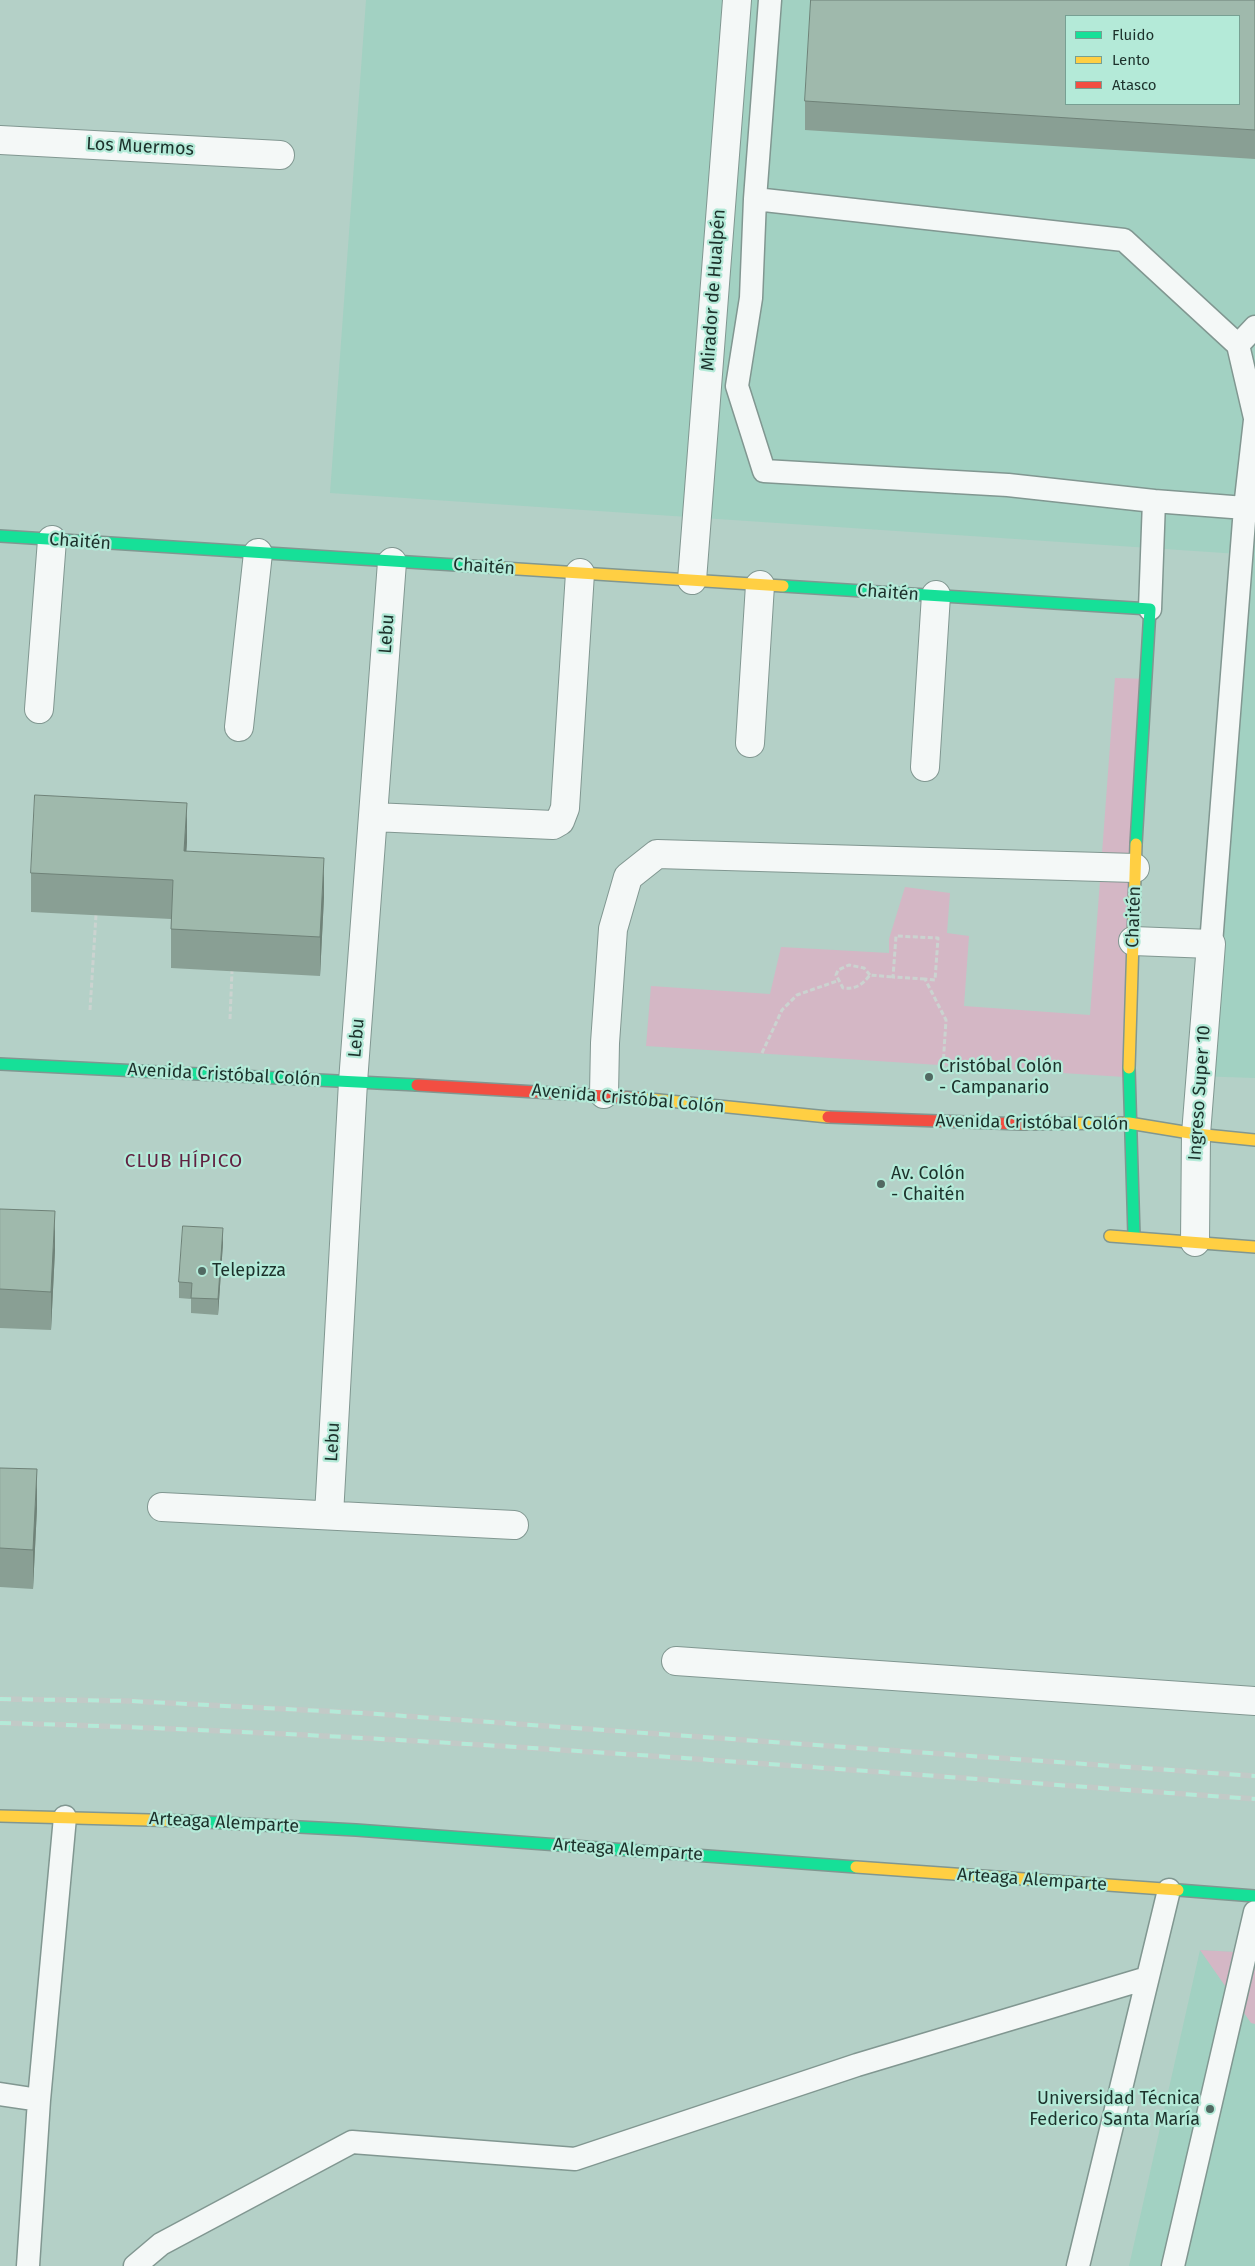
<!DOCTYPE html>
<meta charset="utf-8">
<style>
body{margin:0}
#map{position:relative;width:1255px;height:2266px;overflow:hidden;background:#b4d0c7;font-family:"Fira Sans",sans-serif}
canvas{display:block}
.legend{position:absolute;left:1065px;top:15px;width:175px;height:90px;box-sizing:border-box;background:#b4ead8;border:1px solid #77a093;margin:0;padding:6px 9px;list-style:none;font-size:15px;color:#1c312b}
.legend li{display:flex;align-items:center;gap:10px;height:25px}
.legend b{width:25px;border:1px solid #77a093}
</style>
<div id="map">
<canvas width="1255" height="2266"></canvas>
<ul class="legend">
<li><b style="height:6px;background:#16e098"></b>Fluido</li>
<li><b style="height:6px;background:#ffcf43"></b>Lento</li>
<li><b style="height:6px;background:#f24e42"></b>Atasco</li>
</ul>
</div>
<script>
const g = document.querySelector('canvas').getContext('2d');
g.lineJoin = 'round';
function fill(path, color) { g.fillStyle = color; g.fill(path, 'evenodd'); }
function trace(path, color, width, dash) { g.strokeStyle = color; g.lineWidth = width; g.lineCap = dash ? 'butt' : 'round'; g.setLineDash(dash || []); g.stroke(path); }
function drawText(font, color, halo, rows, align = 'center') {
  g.font = font + ' "Fira Sans",sans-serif'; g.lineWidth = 4.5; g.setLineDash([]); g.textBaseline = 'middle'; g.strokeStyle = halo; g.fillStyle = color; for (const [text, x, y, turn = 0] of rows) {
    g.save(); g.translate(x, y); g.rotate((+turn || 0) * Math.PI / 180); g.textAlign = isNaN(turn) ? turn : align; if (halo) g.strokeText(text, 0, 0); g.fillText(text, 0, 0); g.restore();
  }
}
fill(new Path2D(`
 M366 0H1255V1078L1195 1076 1239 554 330 493ZM1066 16H1239V104H1066Z
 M1200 1950 1255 1953V2266H1129Z`), '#a2d1c2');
fill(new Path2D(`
 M1115 678 1150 679 1124 1077 646 1046 651 986 770 994 781 947 889 953V939L905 887 950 893 947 933 969 936 964 1006 1090 1015Z
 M1200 1950 1255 1953V2024L1251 2023Z`), '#d4b7c5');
const lane = new Path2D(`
 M755 199 770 0
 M1238 345 1255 327
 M1154 501 1245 508
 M1150 609 1154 501 1008 485 764 471 737 386 751 298 755 199 1124 240 1238 345 1255 418
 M1211 944 1245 508 1255 420
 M0 2094 39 2100
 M28 2266 39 2100 65 1817
 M135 2266 161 2244 352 2142 575 2159 857 2065 1147 1978
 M1078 2266 1169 1890
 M1173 2266 1255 1912`);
const street = new Path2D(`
 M0 140 280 155
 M692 580 737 0
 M39 709 52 540
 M239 727 258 553
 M750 743 760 585
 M925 767 936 595
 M373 817 553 825 560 821 565 808 580 573
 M1133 941 1211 944 1196 1134 1195 1242
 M604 1094 605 1043 613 929 628 877 657 854 1135 868
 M162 1507 514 1525
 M329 1515 353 1082 392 562
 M676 1661 1255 1701`);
const fast = new Path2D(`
 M0 536 487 567
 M783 586 1150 609 1136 844
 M0 1064 417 1085
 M1129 1068 1134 1236
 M187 1821 356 1830 856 1867
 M1178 1890 1255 1896`);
const slow = new Path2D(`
 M487 567 783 586
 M1129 1068 1136 844
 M639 1098 828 1117
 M1022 1124 1129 1123 1196 1134 1255 1140
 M1110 1236 1255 1247
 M0 1816 187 1821
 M856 1867 1178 1890`);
const jam = new Path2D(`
 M417 1085 639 1098
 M828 1117 1022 1124`);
trace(lane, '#819791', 25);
trace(street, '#819791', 30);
trace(fast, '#819791', 14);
trace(slow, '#819791', 14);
trace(jam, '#819791', 14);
trace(new Path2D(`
 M870 975 864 968 849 965 838 970 836 975 843 988C856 989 861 986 870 975L893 977
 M925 979 893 977 896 936 938 938 935 980 925 979 946 1020 943 1066
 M90 1010 96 915
 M230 1019 232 971
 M762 1053 782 1010 797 995 837 981`), '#cbd3d0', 3, [5, 2.5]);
trace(lane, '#f4f8f7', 22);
trace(street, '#f4f8f7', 28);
trace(fast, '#16e098', 11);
trace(slow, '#ffcf43', 11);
trace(jam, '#f24e42', 11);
const rail = new Path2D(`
 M0 1699 130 1701 362 1713 1255 1776
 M0 1723C419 1734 837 1770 1255 1799`);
trace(rail, '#c2cac7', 5.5);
trace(rail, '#b4ead8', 4, [11]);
fill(new Path2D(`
 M1255 0V159L805 130V101Z
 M187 842 186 851 324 897 320 976 171 968V919L31 912V873Z
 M0 1209 55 1250 51 1330 0 1328Z
 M223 1243 218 1315 191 1313V1299L179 1298V1282Z
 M0 1468 37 1508 33 1589 0 1587Z`), '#899f94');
fill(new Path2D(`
 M187 803V842L184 890V851Z
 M324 858V897L320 976V937Z
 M55 1211V1250L51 1330V1292Z
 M223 1228V1243L218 1315V1299Z
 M37 1469V1508L33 1589V1550Z`), '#6f8278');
const building = new Path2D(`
 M811 0H1255V130L805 101ZM1066 16H1239V104H1066Z
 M35 795 187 803 184 851 324 858 320 937 171 929 173 880 31 873Z
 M0 1209 55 1211 51 1292 0 1289Z
 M183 1226 223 1228 218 1299 191 1298 192 1283 179 1282Z
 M0 1468 37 1469 33 1550 0 1548Z`);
fill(building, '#9fb9ac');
trace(building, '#6f8278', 1);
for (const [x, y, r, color] of [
 [929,1077,5,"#516962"],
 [881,1184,5,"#516962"],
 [202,1271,5,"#516962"],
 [1210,2109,5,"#516962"]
]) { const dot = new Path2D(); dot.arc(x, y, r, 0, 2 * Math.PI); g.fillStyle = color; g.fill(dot); trace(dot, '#b4ead8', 2); }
drawText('18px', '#1c312b', '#b4ead8', [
 ["Los Muermos",140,147,3],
 ["Mirador de Hualpén",714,290,-86],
 ["Chaitén",80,542,4],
 ["Chaitén",484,567,4],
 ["Chaitén",888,593,4],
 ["Lebu",387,634,-86],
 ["Chaitén",1134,917,-88],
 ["Lebu",357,1038,-85],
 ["Avenida Cristóbal Colón",224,1075,3],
 ["Ingreso Super 10",1200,1093,-86],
 ["Avenida Cristóbal Colón",628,1099,5],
 ["Avenida Cristóbal Colón",1032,1123,1],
 ["Lebu",333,1442,-87],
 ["Arteaga Alemparte",224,1823,3],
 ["Arteaga Alemparte",628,1850,4],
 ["Arteaga Alemparte",1032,1880,4]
]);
drawText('18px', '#1c312b', '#b4ead8', [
 ["Cristóbal Colón",939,1067],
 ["- Campanario",939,1088],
 ["Av. Colón",891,1174],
 ["- Chaitén",891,1195],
 ["Telepizza",212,1271],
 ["Universidad Técnica",1200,2099,"right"],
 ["Federico Santa María",1200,2120,"right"]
], 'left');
g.letterSpacing = '1px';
drawText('19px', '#612141', '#b4ead8', [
 ["CLUB HÍPICO",184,1162]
]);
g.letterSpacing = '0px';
</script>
